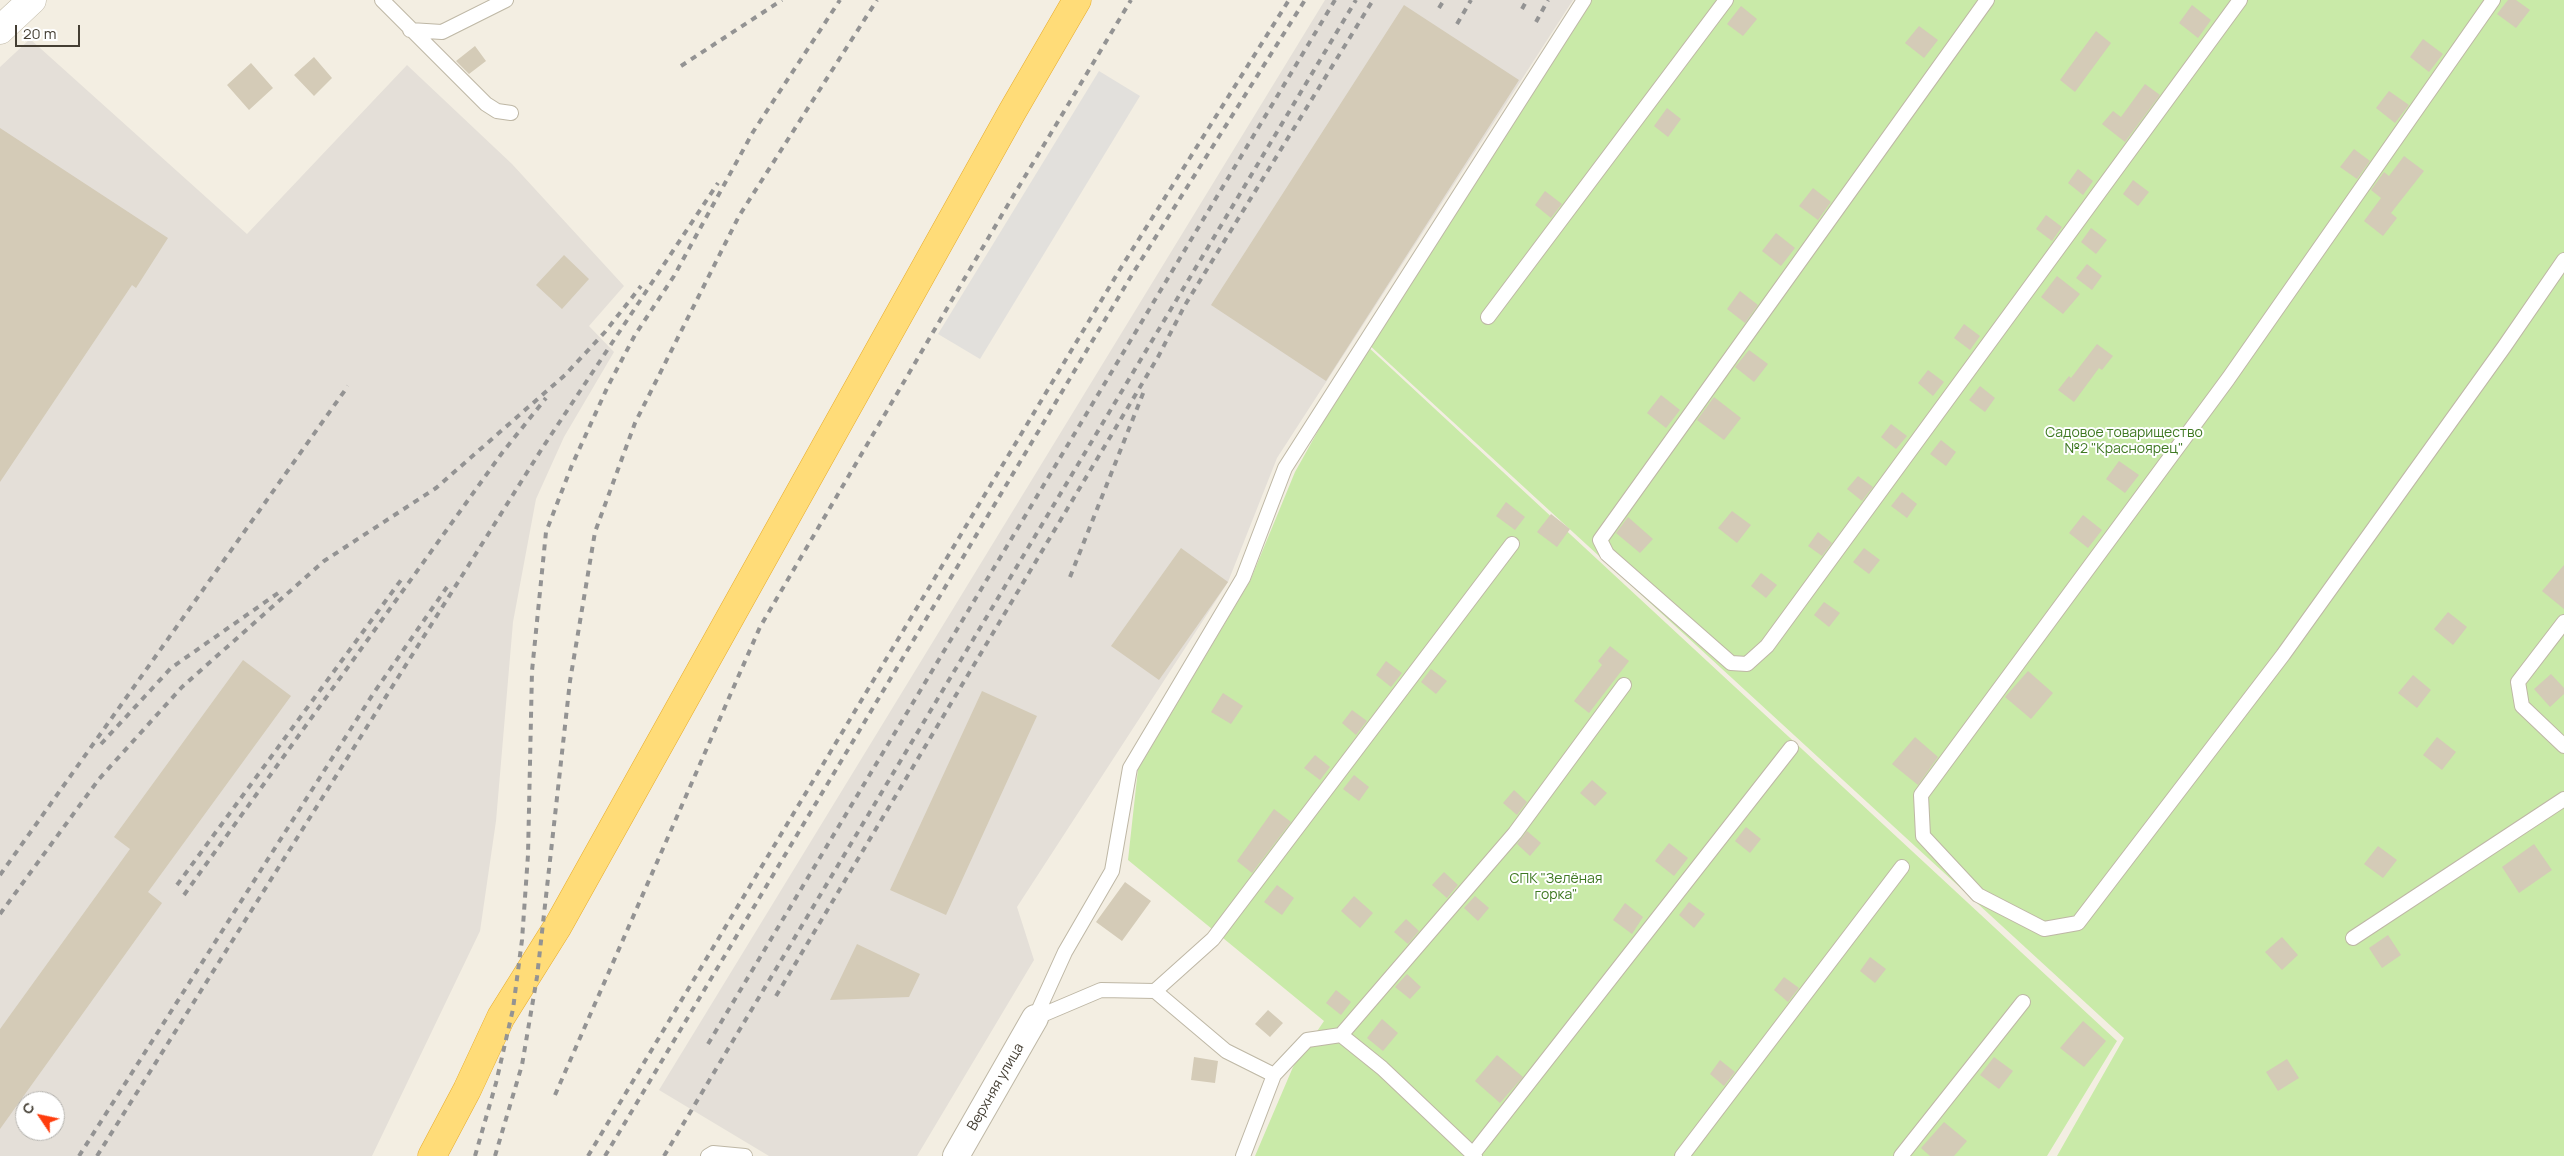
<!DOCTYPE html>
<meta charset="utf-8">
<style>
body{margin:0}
#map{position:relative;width:2564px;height:1156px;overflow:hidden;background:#f3eee2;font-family:Manrope,sans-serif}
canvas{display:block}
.north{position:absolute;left:15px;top:1091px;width:50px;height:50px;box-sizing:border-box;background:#fff;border:1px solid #b4b2ad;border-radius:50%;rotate:304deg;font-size:14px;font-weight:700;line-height:20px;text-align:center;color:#443e33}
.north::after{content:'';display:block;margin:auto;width:18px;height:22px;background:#ff3d0d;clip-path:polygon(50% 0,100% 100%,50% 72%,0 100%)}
.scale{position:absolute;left:15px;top:25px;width:65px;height:22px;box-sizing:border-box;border:2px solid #443e33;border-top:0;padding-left:6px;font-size:15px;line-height:18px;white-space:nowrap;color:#443e33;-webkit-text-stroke:4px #fff;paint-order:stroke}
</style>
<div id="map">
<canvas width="2564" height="1156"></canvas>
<div class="north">С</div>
<div class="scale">20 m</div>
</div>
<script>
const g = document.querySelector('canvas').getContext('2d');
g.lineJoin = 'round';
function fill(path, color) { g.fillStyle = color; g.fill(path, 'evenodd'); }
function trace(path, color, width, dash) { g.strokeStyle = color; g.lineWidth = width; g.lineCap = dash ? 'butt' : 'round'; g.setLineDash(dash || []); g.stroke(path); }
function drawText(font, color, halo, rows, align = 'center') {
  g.font = font + ' Manrope,sans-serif'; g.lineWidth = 4; g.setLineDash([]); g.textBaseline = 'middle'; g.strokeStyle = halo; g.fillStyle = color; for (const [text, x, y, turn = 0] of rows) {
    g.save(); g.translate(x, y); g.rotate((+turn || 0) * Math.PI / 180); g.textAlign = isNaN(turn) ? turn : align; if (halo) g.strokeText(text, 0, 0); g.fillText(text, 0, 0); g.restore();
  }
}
fill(new Path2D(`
 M1325 0H1573L1277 458 1228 582 1017 907 1034 960 917 1156H769L659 1090Z
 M30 39 247 234 407 65 512 164 624 286 589 326 614 352 564 437 536 499 513 622 496 821 480 931 372 1156H0V67ZM25 1101H55V1131H25Z`), '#e4dfd8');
fill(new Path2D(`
 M1588 0H2564V1156H2057L2124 1038 1367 343Z
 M1366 345 2117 1041 2047 1156H1255L1293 1067 1324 1021 1128 860 1138 769 1250 581 1295 472Z`), '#c9eaa8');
fill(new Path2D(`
 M1099 71 1140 96 980 359 938 334Z`), '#e2e0dc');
fill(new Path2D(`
 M2508 0H2516L2530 10 2516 28 2497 14Z
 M1404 5 1519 80 1326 381 1211 305Z
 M2192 5 2211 20 2198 38 2179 23Z
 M1741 6 1757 19 1743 36 1727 24Z
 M1919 26 1938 40 1924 58 1905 43Z
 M2096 31 2111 43 2075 92 2060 80Z
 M2423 39 2443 54 2429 72 2410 57Z
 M475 46 486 61 469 74 456 61Z
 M314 57 332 78 314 96 294 75Z
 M251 63 273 88 249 110 227 85Z
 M2145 84 2160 95 2125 142 2102 124 2113 111 2121 117Z
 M2389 91 2409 105 2395 123 2376 108Z
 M1667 108 1681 119 1668 137 1654 126Z
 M0 128 168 238 136 288 132 285 0 482Z
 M2354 149 2370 161 2357 179 2340 167Z
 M2404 156 2424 171 2391 213 2397 218 2383 236 2364 221 2381 198 2371 190 2384 172 2389 176Z
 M2078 169 2093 181 2083 195 2068 183Z
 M2133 180 2149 192 2138 206 2123 194Z
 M1813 188 1831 202 1818 220 1799 206Z
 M1545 191 1562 204 1551 218 1535 205Z
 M2046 215 2062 227 2052 241 2036 229Z
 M2091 228 2107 240 2096 254 2081 242Z
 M1776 233 1795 248 1781 266 1762 251Z
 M564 255 589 279 562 309 536 285Z
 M2087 264 2102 276 2092 290 2076 278Z
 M2057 276 2080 294 2063 314 2041 297Z
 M1740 291 1758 305 1745 323 1727 309Z
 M1964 324 1980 336 1970 350 1954 338Z
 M2097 344 2113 356 2102 370 2099 368 2074 402 2058 390 2069 376 2071 378Z
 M1749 350 1768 364 1754 382 1735 367Z
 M1928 370 1944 382 1933 396 1918 383Z
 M1980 386 1995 398 1985 412 1969 400Z
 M1661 395 1680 410 1666 428 1647 413Z
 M1714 397 1741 418 1724 440 1697 420Z
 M1891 424 1907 436 1896 449 1881 437Z
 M1941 440 1956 452 1946 466 1930 454Z
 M2119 461 2139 475 2125 493 2106 479Z
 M1858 476 1873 487 1862 501 1847 489Z
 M1902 492 1917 504 1907 518 1891 506Z
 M1506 502 1525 517 1515 530 1496 516Z
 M1732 511 1751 525 1737 543 1718 528Z
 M1551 514 1570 529 1557 547 1537 532Z
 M2083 515 2102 530 2088 548 2069 533Z
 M1628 517 1653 539 1640 553 1616 533Z
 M1818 532 1832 543 1822 556 1808 546Z
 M1181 548 1228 582 1159 680 1111 646Z
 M1864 548 1880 560 1869 574 1853 562Z
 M2564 565V609L2542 591Z
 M1761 573 1777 585 1766 598 1751 586Z
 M1824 602 1840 613 1829 627 1814 615Z
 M2448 612 2467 627 2453 645 2434 629Z
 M1610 646 1629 661 1589 713 1574 701 1602 665 1598 661Z
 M243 660 291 696 148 892 162 903 0 1129V1029L130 849 114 837Z
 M1386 661 1402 673 1391 687 1376 675Z
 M1431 669 1447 681 1436 694 1421 682Z
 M2028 671 2053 693 2031 719 2005 697Z
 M2551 674 2564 688V694L2550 707 2534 689Z
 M2413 675 2431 690 2417 708 2398 693Z
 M982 691 1037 716 946 915 890 890Z
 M1223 693 1243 706 1231 724 1211 712Z
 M1352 710 1367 721 1356 735 1342 723Z
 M1915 737 1938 757 1918 785 1892 764Z
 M2437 737 2456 752 2442 770 2423 755Z
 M1315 755 1330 767 1320 780 1304 768Z
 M1354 775 1369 787 1359 801 1343 789Z
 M1592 780 1607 793 1595 806 1580 793Z
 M1514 790 1527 802 1517 815 1503 803Z
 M1274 809 1291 822 1252 873 1237 861Z
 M1746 827 1761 839 1750 853 1735 841Z
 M1527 831 1541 843 1530 856 1517 844Z
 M1669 843 1688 858 1674 876 1655 861Z
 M2534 844 2552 870 2519 893 2502 867Z
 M2378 846 2397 860 2383 878 2364 864Z
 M1444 872 1458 885 1447 898 1432 885Z
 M1125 882 1151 901 1122 941 1096 922Z
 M1277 885 1294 898 1282 915 1264 902Z
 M1354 896 1373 913 1360 928 1341 911Z
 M1475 896 1489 908 1478 921 1464 908Z
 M1689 902 1705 914 1694 928 1679 915Z
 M1625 903 1643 917 1632 934 1613 920Z
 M1406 919 1419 931 1408 944 1394 932Z
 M2388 935 2401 955 2382 968 2369 948Z
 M2282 937 2298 955 2282 970 2265 952Z
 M857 944 920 974 909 997 830 1000Z
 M1870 957 1886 969 1875 983 1860 971Z
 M1407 974 1421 987 1410 999 1395 987Z
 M1784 977 1799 988 1788 1002 1774 990Z
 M1336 990 1351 1002 1341 1015 1326 1003Z
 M1268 1010 1283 1023 1270 1037 1255 1024Z
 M1382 1019 1398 1033 1383 1051 1367 1038Z
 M2083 1021 2106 1041 2084 1067 2060 1048Z
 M1497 1055 1523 1077 1500 1103 1475 1081Z
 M1194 1057 1218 1061 1215 1083 1191 1080Z
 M1994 1057 2013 1071 1999 1089 1980 1075Z
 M2287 1059 2299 1078 2278 1091 2266 1072Z
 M1720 1060 1735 1072 1724 1086 1710 1074Z
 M1944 1122 1967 1141 1954 1156H1930L1921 1148Z`), '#d4cbb7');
const service = new Path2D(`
 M382 0 486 104 497 111 511 113
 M1987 0 1600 540 1607 554 1731 663 1747 664 1767 646 2240 0
 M2493 0 2228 379 1921 795 1923 836 1978 895 2044 929 2078 923 2283 655 2504 347 2564 260
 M410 30 442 32 506 0
 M1488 317 1726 0
 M2564 622 2518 682 2522 706 2564 746
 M2353 938 2564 799
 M1155 991 1213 939 1512 544
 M1035 1018 1065 952 1112 871 1130 768 1243 578 1285 468 1584 0
 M1035 1018 1101 990 1155 991 1226 1051 1274 1075 1243 1156
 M1341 1035 1515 833 1624 685
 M1274 1075 1307 1040 1341 1035 1382 1068 1475 1156
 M1473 1154 1791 748
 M708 1156 713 1153 745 1156
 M1682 1156 1902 867
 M1901 1156 2023 1002`);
const minor = new Path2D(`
 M956 1156 1035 1018`);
const tertiary = new Path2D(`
 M0 30 32 0`);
const trunk = new Path2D(`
 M432 1156 467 1090 501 1017 558 926 1012 112 1077 0`);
trace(service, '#beb7a5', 16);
trace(minor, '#beb7a5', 28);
trace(tertiary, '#beb7a5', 29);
trace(trunk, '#e7aa28', 29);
trace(service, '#fff', 14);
trace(minor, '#fff', 26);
trace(tertiary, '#fff', 28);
trace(trunk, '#ffdc78', 28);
trace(new Path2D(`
 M1439 8 1444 0
 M1522 9 1527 0
 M1536 22 1548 0
 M1457 24 1471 0
 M681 66 782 0
 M1070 577 1144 391
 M101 744 171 668 281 591
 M0 875 348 386
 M177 885 401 580
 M184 895 502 453 546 398
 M0 914 99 779 182 687 324 561 436 488 565 375 605 332 641 286
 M776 996 1158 357 1185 305 1373 0
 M708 1044 1335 0
 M555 1095 760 627 1003 213 1131 0
 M79 1156 373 694 447 587
 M97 1156 543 447 718 183
 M475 1156 496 1083 513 1009 522 940 528 855 532 671 546 532 572 465 608 386 635 335 674 276 753 132 840 0
 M495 1156 522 1065 537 977 570 681 595 532 635 423 739 216 877 0
 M588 1156 1122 266 1289 0
 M605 1156 1133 273 1305 0
 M664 1156 1356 0`), '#939393', 4, [6, 6]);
drawText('14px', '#3f7923', '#fff', [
 ["Садовое товарищество",2124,433],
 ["№2 \"Красноярец\"",2124,449],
 ["СПК \"Зелёная",1556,879],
 ["горка\"",1556,895]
]);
drawText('14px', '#443e33', '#fff', [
 ["Верхняя улица",996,1087,-60]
]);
</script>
